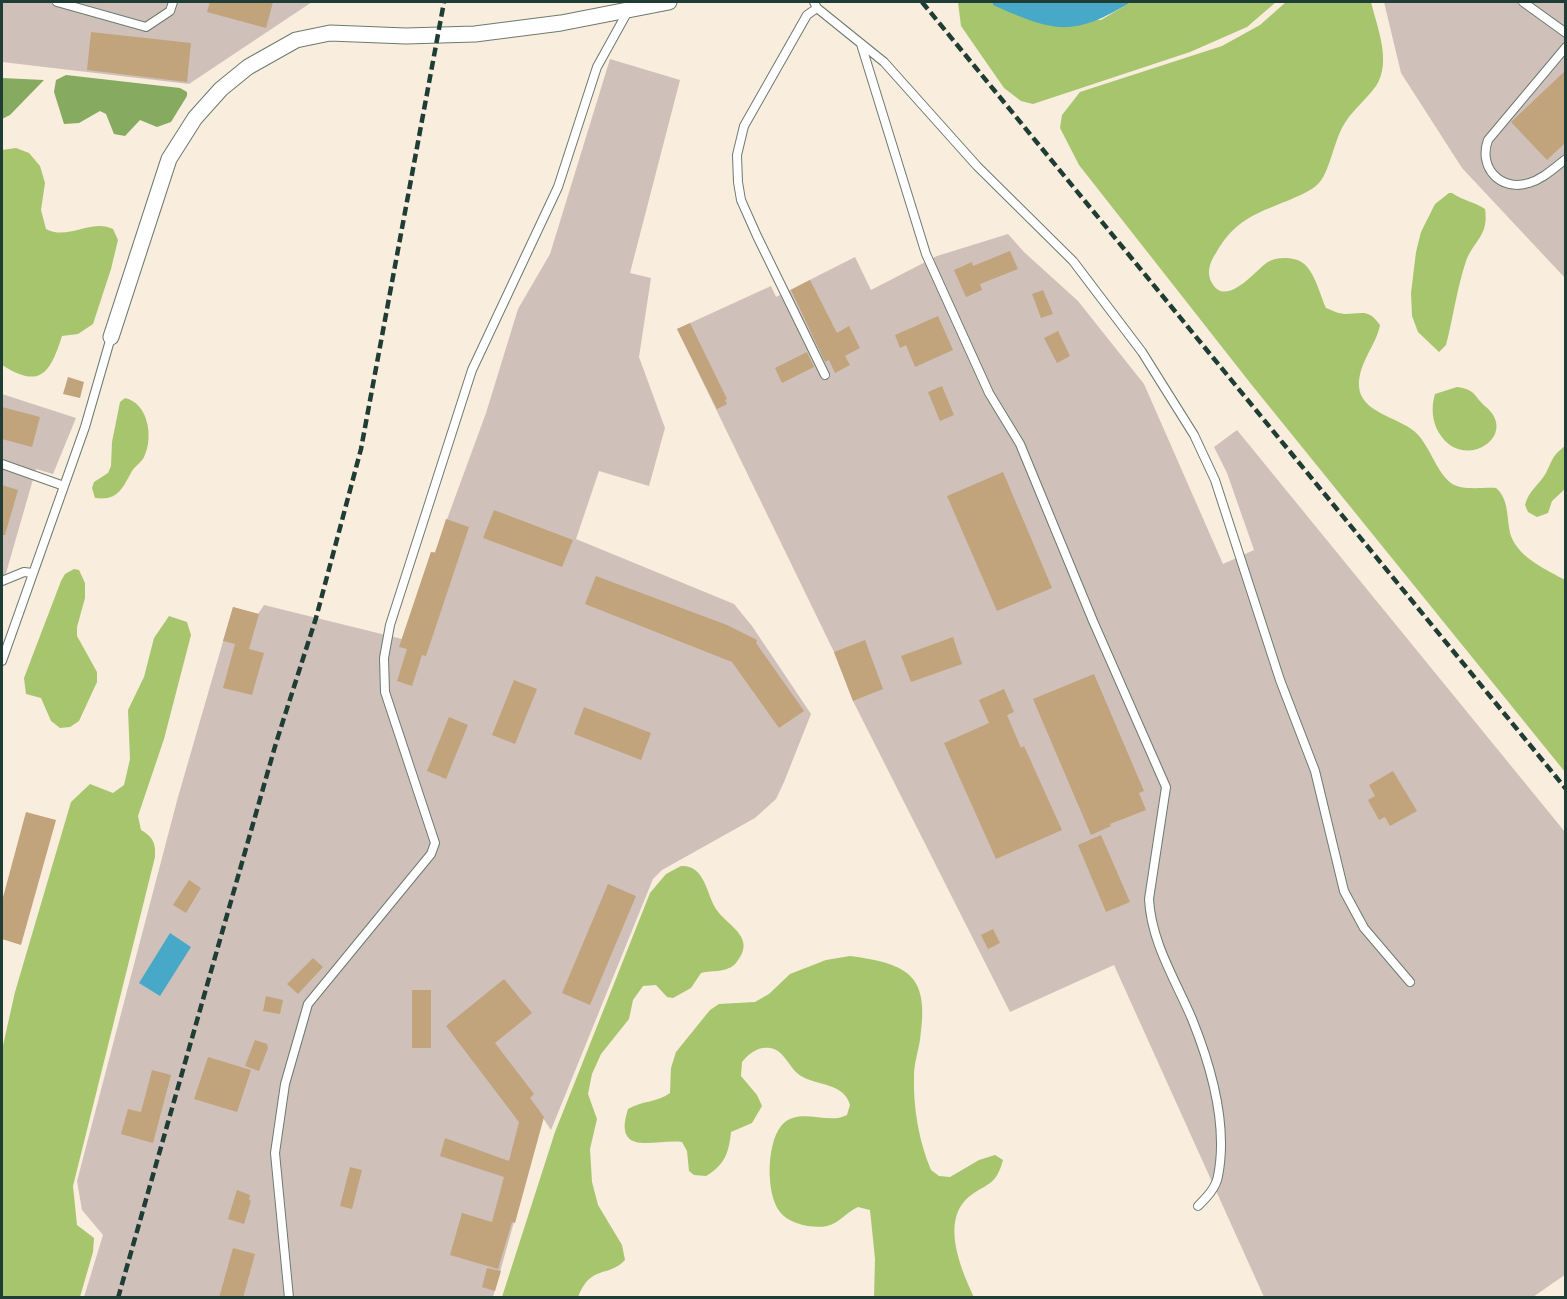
<!DOCTYPE html>
<style>
body{margin:0}
#map{position:relative;width:1567px;height:1299px;overflow:hidden;background:#f9eddd;font-family:"Playpen Sans",sans-serif}
canvas{display:block}
.frame{position:absolute;inset:0;border:3px solid #1f3d34;pointer-events:none}
</style>
<div id="map">
<canvas width="1567" height="1299"></canvas>
<div class="frame"></div>
</div>
<script>
const g = document.querySelector('canvas').getContext('2d');
g.lineJoin = 'round';
function fill(path, color) { g.fillStyle = color; g.fill(path, 'evenodd'); }
function trace(path, color, width, dash) { g.strokeStyle = color; g.lineWidth = width; g.lineCap = dash ? 'butt' : 'round'; g.setLineDash(dash || []); g.stroke(path); }
fill(new Path2D(`
 M2 2H312L189 84 2 62Z
 M1384 2H1565V278L1462 168 1401 73Z
 M610 59 680 80 630 273 651 278 639 357 665 428 649 486 599 471 576 539 734 604 752 626 811 714 784 782 776 799 755 818 662 870 653 879 551 1130 543 1118 493 1297H84L103 1235 82 1210 77 1181 178 797 233 607 258 614 264 605 402 639 431 552H435L486 413 518 309 550 254Z
 M1008 234 1024 252 1078 301 1144 384 1223 564 1254 550 1227 473 1214 447 1237 430 1565 832 1566 1274 1533 1297H1264L1114 965 1010 1012 853 701 834 652 677 329 771 286 776 297 855 257 871 290 937 256Z
 M2 394 76 418 53 474 36 469 2 587Z`), '#cfc1ba');
fill(new Path2D(`
 M958 2H992L993 5 1101 20 1131 2H1276L1247 27 1190 52 1033 104 1021 101 1004 88 961 26Z
 M1286 2H1371C1377 27 1392 62 1376 86 1365 101 1350 112 1342 128 1334 143 1329 172 1319 183 1310 192 1298 196 1287 201 1254 214 1234 221 1216 253 1211 260 1207 270 1210 279 1224 313 1257 268 1268 262 1277 256 1295 257 1303 263 1315 272 1320 295 1326 308 1331 310 1339 314 1345 314 1362 314 1368 308 1380 325 1376 346 1358 363 1359 386 1360 412 1397 417 1414 431 1429 443 1436 472 1451 483 1461 491 1484 487 1496 488 1510 500 1506 519 1511 536 1519 558 1547 570 1565 580V772L1251 384 1079 165 1060 128 1062 115 1080 92 1222 46 1260 25Z
 M16 148 29 153 40 166 45 183 41 210 46 229C68 241 92 218 113 229L118 240 111 269 93 324 78 334 62 336C50 374 40 389 2 365V150Z
 M1449 193H1452C1464 201 1475 202 1485 209 1489 236 1474 240 1466 261 1457 288 1453 318 1446 345L1439 352 1418 332 1412 316 1411 293 1416 252 1421 232 1435 204Z
 M1457 387C1477 390 1473 396 1486 407 1520 436 1463 473 1439 433 1432 421 1431 407 1435 394Z
 M125 398C148 403 154 437 144 457 142 462 135 466 132 471 122 489 118 501 95 498L92 488 94 482 108 473 111 466 112 442 120 402Z
 M1565 446V489L1552 501 1548 513 1537 517 1528 512 1525 505C1529 490 1539 485 1546 473 1553 459 1552 456 1565 446Z
 M74 569 79 570 85 583V598L77 627V636L97 672V682L79 721 70 727 60 728 51 721 41 698 26 694 24 678 61 581 65 574Z
 M169 616 187 622 191 635 164 739 138 816 141 830C153 837 156 843 155 857L73 1186 77 1225 94 1238 93 1252 80 1297H2V1050L15 992 71 802 90 784 113 793 124 785 130 759 128 710 144 677 154 638Z
 M681 866C705 865 706 893 716 909 727 926 758 937 736 963 727 973 713 970 701 973L691 988 673 998 667 997 656 985 643 986 633 1000 629 1019 601 1054 592 1074 588 1094 597 1119 590 1149 592 1182 598 1205 622 1245 625 1260C608 1278 591 1264 578 1297H502L555 1132 650 893 666 874Z
 M850 956C910 964 930 976 920 1040 918 1052 914 1064 914 1076 913 1107 919 1142 931 1170L939 1176 950 1177 979 1160 995 1155 1003 1160C996 1186 987 1183 970 1196 939 1220 962 1271 974 1297H874L875 1259 870 1210 858 1207C846 1212 840 1223 827 1226 813 1229 789 1224 780 1212 765 1194 766 1137 785 1122 803 1108 828 1125 847 1115L850 1105C844 1083 818 1086 801 1076 789 1069 785 1050 770 1048 759 1046 749 1053 742 1062L741 1076 757 1095 762 1106 752 1123 731 1132C729 1152 725 1165 706 1176L694 1175 689 1171 687 1151 682 1142C658 1138 612 1159 628 1109 641 1101 658 1102 670 1093L671 1068 676 1052 710 1010 719 1004 755 1002 769 994 790 974 826 960Z`), '#a7c56d');
fill(new Path2D(`
 M66 75 180 88 187 92V96L171 122 157 127 140 120 125 136 114 134 106 114 100 111 79 123 64 124 54 92 56 80Z
 M2 78 44 80 10 115 2 119Z`), '#85aa60');
fill(new Path2D(`
 M992 2H1131C1072 38 1054 32 993 5Z
 M170 933 191 947 160 996 139 983Z`), '#48a8c7');
fill(new Path2D(`
 M210 2H273L266 28 207 12Z
 M91 32 191 43 187 82 87 70Z
 M1566 70V142L1547 160 1511 122Z
 M1010 251 1018 269 980 284 982 290 966 297 954 270 972 262 973 266Z
 M810 280 837 333 849 326 860 348 845 356 850 365 835 373 829 360 825 362 791 290Z
 M1043 290 1053 314 1041 318 1032 294Z
 M938 316 953 350 915 367 906 345 900 348 895 335Z
 M690 323 727 399 725 400 727 404 717 409 677 329Z
 M1058 331 1070 356 1057 363 1044 338Z
 M807 352 814 367 782 383 775 368Z
 M68 377 84 382 80 398 63 394Z
 M942 386 954 415 940 421 928 392Z
 M2 407 40 417 32 447 2 439Z
 M1003 472 1052 588 997 611 947 496Z
 M2 485 18 490 5 535H2Z
 M494 510 573 540 562 567 483 538Z
 M446 519 469 527 426 656 422 655 412 686 397 681 407 649 399 647 431 552 435 553Z
 M596 576 727 625 757 640 756 643 804 711 779 728 732 662 585 604Z
 M233 607 259 614 249 649 264 653 252 695 223 688 235 644 223 641Z
 M953 637 962 664 911 682 901 656Z
 M865 640 883 689 853 701 834 652Z
 M1094 674 1144 791 1139 793 1146 810 1110 824 1111 826 1091 835 1033 699Z
 M514 680 537 689 515 744 492 735Z
 M1004 689 1014 712 1007 715 1021 748 1024 746 1062 830 996 859 944 743 989 723 979 700Z
 M584 707 651 733 641 760 574 734Z
 M449 717 468 725 446 779 427 771Z
 M1393 771 1417 811 1390 826 1385 817 1379 820 1368 800 1375 796 1369 785Z
 M26 812 56 820 21 945 2 939V901Z
 M1101 835 1130 902 1106 912 1078 845Z
 M189 880 201 888 186 913 173 905Z
 M608 884 636 896 590 1005 562 993Z
 M993 929 1000 943 988 949 981 935Z
 M313 958 323 967 298 994 287 984Z
 M504 979 532 1013 495 1043 534 1094 530 1098 544 1117 515 1223 512 1222 498 1269 450 1255 462 1213 492 1222 504 1177 440 1156 445 1138 509 1161 519 1122 446 1026Z
 M412 990H431V1048H412Z
 M266 996 283 1000 280 1014 263 1011Z
 M255 1040 267 1044 268 1048 259 1071 245 1066Z
 M208 1057 251 1070 237 1112 194 1099Z
 M152 1070 171 1075 153 1143 121 1134 128 1109 141 1112Z
 M350 1167 362 1170 352 1209 340 1206Z
 M237 1190 250 1195 249 1200 251 1201 244 1224 228 1219Z
 M233 1248 255 1254 243 1298H219Z
 M487 1268 501 1271 495 1291 482 1287Z`), '#c1a37c');
const service = new Path2D(`
 M57 2 146 27 170 11 173 2
 M814 2 817 8 884 62 977 166 1073 261 1142 352 1194 435 1215 480 1280 680 1315 771 1344 891 1364 928 1410 982
 M1523 2 1566 33
 M817 8 807 15 744 126 737 155 738 182 741 200 757 236 825 375
 M861 44 926 254 989 393 1020 444 1093 621 1166 787 1149 899C1151 942 1176 981 1192 1019 1211 1066 1228 1126 1218 1176 1216 1188 1206 1198 1198 1206
 M1566 47 1488 140C1478 167 1500 192 1529 183 1543 179 1554 168 1566 159
 M2 464 64 486
 M2 581 24 572 33 573
 M2 661 85 427 111 337
 M289 1298 275 1153 285 1084 308 1004 431 854 435 843 385 692 384 658 390 625 472 370 558 187 597 67 628 11`);
const minor = new Path2D(`
 M111 337 169 159 195 118 221 89 248 67 296 40 330 33 406 36 475 34 561 23 669 2`);
trace(service, '#6b7b6f', 10);
trace(minor, '#6b7b6f', 17);
trace(service, '#fff', 8);
trace(minor, '#fff', 15);
trace(new Path2D(`
 M922 2 1566 789
 M118 1298 276 743 316 618 361 449 444 2`), '#1f3d34', 4.5, [9, 4.5]);
</script>
